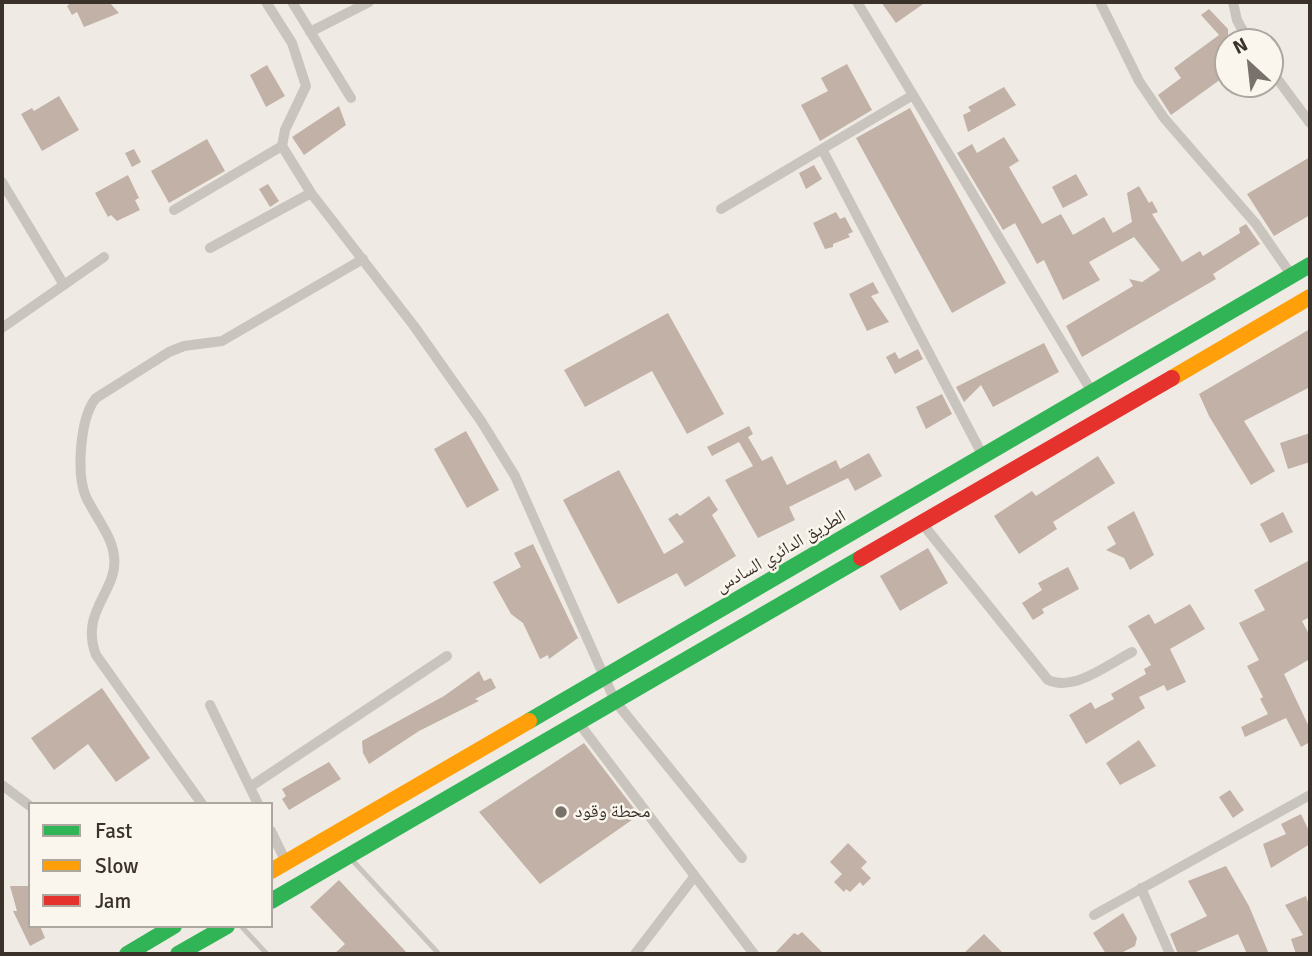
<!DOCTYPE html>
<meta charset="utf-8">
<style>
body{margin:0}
#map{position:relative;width:1312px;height:956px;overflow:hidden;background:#efebe4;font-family:Signika,sans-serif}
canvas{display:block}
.frame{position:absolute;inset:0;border:4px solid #3a312b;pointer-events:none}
.legend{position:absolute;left:28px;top:802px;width:245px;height:126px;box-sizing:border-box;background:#faf6ed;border:2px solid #ada79f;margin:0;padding:9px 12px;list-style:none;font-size:21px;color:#3a312b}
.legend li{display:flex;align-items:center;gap:14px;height:35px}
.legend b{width:35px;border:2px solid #ada79f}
.north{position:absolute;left:1214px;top:28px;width:70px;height:70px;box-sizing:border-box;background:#faf6ed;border:2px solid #ada79f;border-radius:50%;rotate:333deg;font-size:19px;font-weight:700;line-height:28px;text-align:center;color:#3a312b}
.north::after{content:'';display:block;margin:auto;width:24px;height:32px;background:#79726c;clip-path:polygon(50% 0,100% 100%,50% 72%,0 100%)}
</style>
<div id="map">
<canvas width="1312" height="956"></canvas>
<div class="frame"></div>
<ul class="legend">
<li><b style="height:9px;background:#30b455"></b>Fast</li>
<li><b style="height:9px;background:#ff9f0a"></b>Slow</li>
<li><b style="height:9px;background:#e5322d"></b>Jam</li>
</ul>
<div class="north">N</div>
</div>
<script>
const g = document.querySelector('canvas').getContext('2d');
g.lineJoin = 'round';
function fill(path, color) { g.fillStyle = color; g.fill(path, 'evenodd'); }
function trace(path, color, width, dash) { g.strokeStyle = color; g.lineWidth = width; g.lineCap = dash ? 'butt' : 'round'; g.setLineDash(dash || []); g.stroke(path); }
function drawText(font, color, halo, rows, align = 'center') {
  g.font = font + ' Signika,"Noto Naskh Arabic",sans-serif'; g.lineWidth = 5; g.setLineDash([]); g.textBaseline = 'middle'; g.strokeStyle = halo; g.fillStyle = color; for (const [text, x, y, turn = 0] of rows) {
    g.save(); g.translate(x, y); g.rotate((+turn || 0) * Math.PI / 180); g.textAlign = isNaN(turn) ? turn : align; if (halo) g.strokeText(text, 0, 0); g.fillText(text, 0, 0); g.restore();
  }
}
fill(new Path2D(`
 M72 2H109L119 13 84 27 77 12 72 15 67 6Z
 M881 2H926L896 23Z
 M1209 9 1228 29V74L1171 115 1158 95 1181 78 1174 68 1219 35 1201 15Z
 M847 64 872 110 820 141 801 105 828 91 821 78Z
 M267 65 285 96 266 107 250 75Z
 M1004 87 1016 105 968 132 963 115 971 111 968 107Z
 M59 96 79 130 42 151 21 114 32 108 34 111Z
 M339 106 346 125 304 155 292 137Z
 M910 108 1006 283 952 313 856 138Z
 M1004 137 1019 161 1009 167 1042 224 1061 214 1073 235 1104 217 1113 233 1132 222 1127 193 1139 186 1149 203 1152 201 1158 212 1152 214 1182 262 1200 251 1203 256 1240 233 1239 228 1246 224 1260 244 1213 274 1216 279 1082 357 1066 326 1133 286 1129 279 1142 282 1160 270 1134 237 1089 262 1100 280 1063 300 1044 260 1037 264 1015 223 1003 230 957 153 972 144 977 153Z
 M207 139 225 171 169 203 151 171Z
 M134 149 141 162 132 167 125 153Z
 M1310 157V215L1274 236 1247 194Z
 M814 165 822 179 806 189 799 173Z
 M1076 174 1088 195 1063 208 1052 187Z
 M128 175 139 198 135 200 140 210 117 221 111 215 108 217 95 193Z
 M268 184 279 201 270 207 259 189Z
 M836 212 840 219 845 217 853 232 848 234 850 237 833 244V247L825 249 813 223Z
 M873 282 879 293 871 296 889 322 867 331 849 294Z
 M668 313 724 414 687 434 652 371 585 407 564 370Z
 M1310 329V387L1244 421 1275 471 1251 485 1209 416 1199 394Z
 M1044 343 1059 372 993 407 981 385 964 402 956 387Z
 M918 349 923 359 895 374 886 357 895 352 899 359Z
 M942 394 952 414 926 429 916 407Z
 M749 426 753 434 748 437 762 461 772 456 787 485 836 460 840 469 869 453 882 476 855 491 848 478 789 507 795 520 758 538 725 480 753 466 739 442 712 456 707 447Z
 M466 431 499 490 467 508 434 449Z
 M1310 433V462L1288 469 1280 443Z
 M1098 456 1115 483 1053 522 1057 529 1019 554 994 516 1032 491 1036 496Z
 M619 470 664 554 684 542 668 519 677 513 680 516 709 496 718 510 712 515 736 556 685 587 677 573 618 604 563 500Z
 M1134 511 1154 555 1130 570 1124 558 1106 550 1116 544 1107 527Z
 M1283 512 1293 532 1270 543 1260 524Z
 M533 544 578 638 549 659 548 655 540 659 523 623 511 614 493 582 521 567 514 553Z
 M928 548 948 583 900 611 880 576Z
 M1310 560V617L1302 621 1310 636V659L1284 674 1310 729V742L1301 747 1286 718 1245 737 1241 727 1268 714 1260 699 1263 697 1247 666 1259 660 1239 623 1265 610 1254 590Z
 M1068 567 1079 589 1042 609 1044 613 1033 620 1022 603 1042 590 1038 583Z
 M1190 604 1205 629 1170 649 1186 682 1167 691 1164 685 1139 697 1145 708 1086 744 1069 715 1091 702 1095 709 1114 699 1111 694 1146 674 1144 669 1151 665 1128 626 1149 614 1155 624Z
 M479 671 484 681 491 678 496 688 475 699 479 701 419 731 369 764 363 753 362 741 444 696Z
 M102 688 150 758 116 782 88 744 54 770 31 738Z
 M1139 740 1156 766 1120 785 1106 763Z
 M584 743 639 815 540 884 479 812Z
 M329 762 341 779 289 810 282 799 286 796 282 789Z
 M1230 790 1244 810 1233 818 1219 797Z
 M1301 814 1310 833V844L1271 868 1263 844 1286 834 1281 824Z
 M848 843 867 862 861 868 871 878 863 886 860 882 850 892 846 889 844 892 834 882 842 874 830 862Z
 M1226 866 1249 906 1269 954H1247L1238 934 1191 954H1178L1170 934 1207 916 1188 881Z
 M339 880 408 954H334L345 944 310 907Z
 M10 886H30V926H40L45 938 30 946 13 911H17Z
 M1306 896 1310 908V954H1296L1291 939 1303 935 1285 905Z
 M1123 913 1137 938 1135 946 1119 954H1106L1093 933Z
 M802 932 824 954H774L794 933 798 935Z
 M984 934 1004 954H963Z`), '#c2b1a6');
trace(new Path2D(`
 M353 861 439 954
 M241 926 267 954`), '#c9c4bd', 5);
trace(new Path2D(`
 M266 2 292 43 306 86 285 130 282 146 311 193 414 326 481 421 515 476 615 701 742 858
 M292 2 351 98
 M857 2 1092 392
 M1100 2 1139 81 1164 118 1256 224 1292 276
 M1233 2 1237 20 1249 42
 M310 32 369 2
 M1270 69 1310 123
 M822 149 983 456
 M2 182 64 285
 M721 209 913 95
 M174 210 282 146
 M210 248 311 193
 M2 328 104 257
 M921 522 1048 680C1074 692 1109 664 1132 652
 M210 705 258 804
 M578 722 754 954
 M2 785 30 806
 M250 787 447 656
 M202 804 96 655C79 610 119 591 114 556 112 536 95 516 86 497 76 474 80 417 96 398L169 352 184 346 222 341 363 259
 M271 831 286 862
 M1141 888 1170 954
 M1094 915 1310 795
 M635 954 694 877`), '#c9c4bd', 10);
trace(new Path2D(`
 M529 721 1310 265
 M271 901 861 558
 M127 954 174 926
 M178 954 227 926`), '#30b455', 16);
trace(new Path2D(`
 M1172 378 1310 297
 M271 871 529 721`), '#ff9f0a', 16);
trace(new Path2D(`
 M861 558 1172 378`), '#e5322d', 16);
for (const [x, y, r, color] of [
 [561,812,7,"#79726c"]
]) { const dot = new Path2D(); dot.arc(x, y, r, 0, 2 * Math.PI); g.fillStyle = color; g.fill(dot); trace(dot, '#faf6ed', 2.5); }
drawText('18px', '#3a312b', '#faf6ed', [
 ["الطريق الدائري السادس",781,552,-30]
]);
drawText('18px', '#3a312b', '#faf6ed', [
 ["محطة وقود",575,812]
], 'left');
</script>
